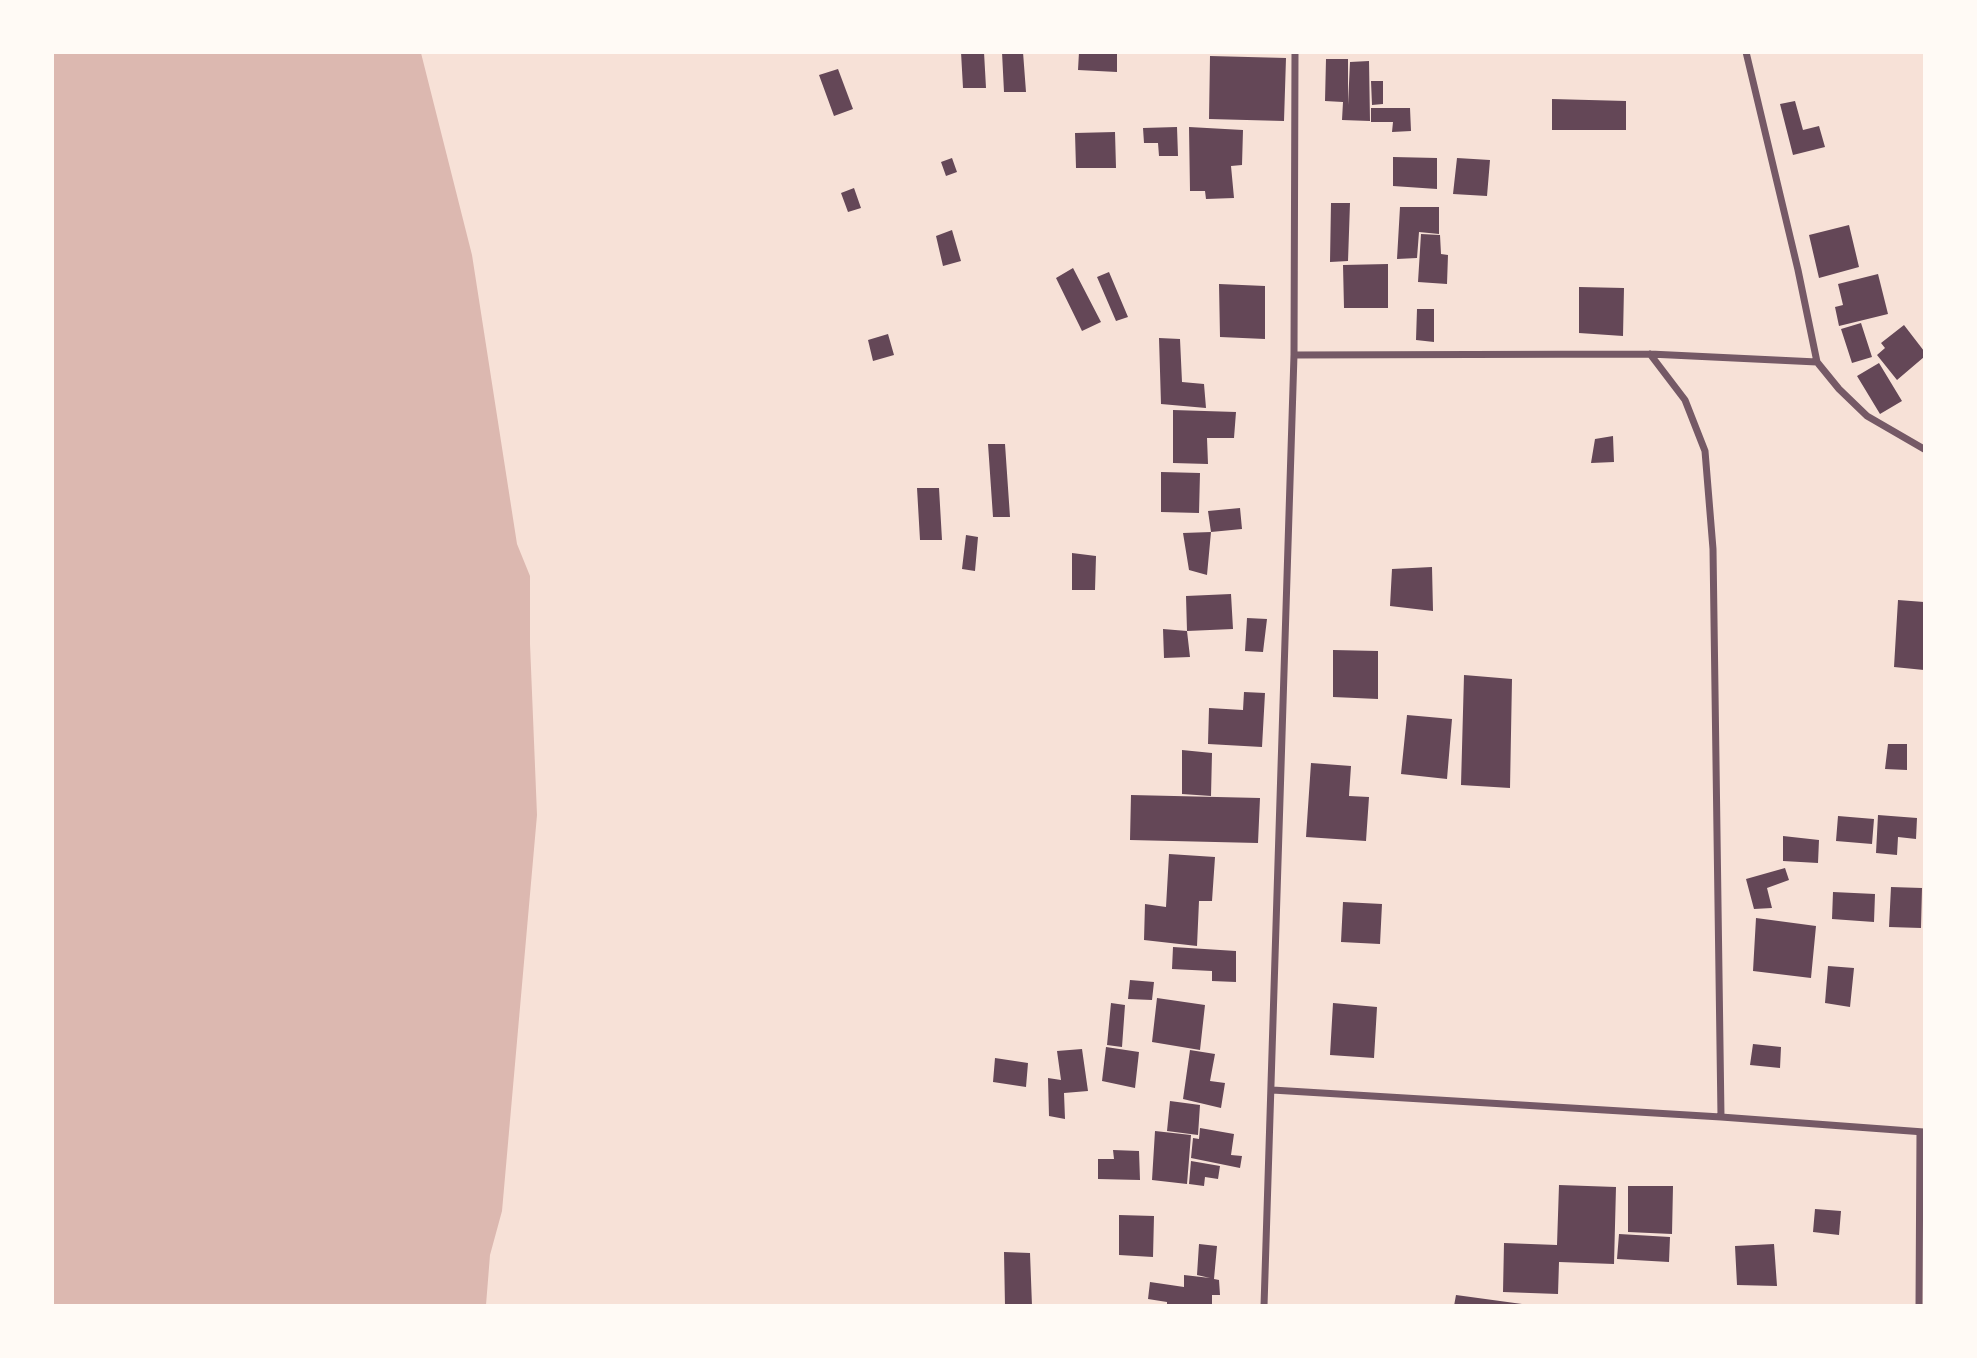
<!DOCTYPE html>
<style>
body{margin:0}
#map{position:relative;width:1977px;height:1358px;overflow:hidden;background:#f7e1d7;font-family:"Exo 2",sans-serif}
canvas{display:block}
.frame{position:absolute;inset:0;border:54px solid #fffaf5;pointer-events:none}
</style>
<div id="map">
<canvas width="1977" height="1358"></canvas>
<div class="frame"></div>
</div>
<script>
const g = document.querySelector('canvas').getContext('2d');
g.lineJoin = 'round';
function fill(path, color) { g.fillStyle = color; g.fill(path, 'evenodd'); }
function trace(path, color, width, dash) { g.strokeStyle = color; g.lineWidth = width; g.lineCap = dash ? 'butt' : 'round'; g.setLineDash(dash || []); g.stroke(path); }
fill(new Path2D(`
 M421 53 472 255 517 544 530 576V644L537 815 502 1211 490 1255 486 1305H53V53Z`), '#dcb8b0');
fill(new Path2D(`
 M961 52H984L986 88H963Z
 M1002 52H1023L1026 92H1004Z
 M1079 52H1117V72L1078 70Z
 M1210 56 1286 58 1284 121 1209 119Z
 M1326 59H1348V105L1350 62 1369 61 1370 121 1342 120 1343 102 1325 101Z
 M838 69 853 109 834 116 819 75Z
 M1371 81H1383V104L1372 105Z
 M1552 99 1626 101V130H1552Z
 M1795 101 1803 130 1819 126 1825 147 1793 155 1780 104Z
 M1371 108H1410L1411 131 1392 132 1393 122H1371Z
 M1177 127 1178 156H1159L1158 143H1144L1143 128Z
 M1189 127 1243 130 1242 165 1231 166 1234 198 1206 199 1205 191H1190Z
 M1115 132 1116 168H1076L1075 133Z
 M1393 157 1437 158V189L1393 186Z
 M952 158 957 172 946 176 941 162Z
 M1457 158 1490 160 1487 196 1453 194Z
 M854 188 861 208 848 212 841 193Z
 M1331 203H1350L1348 261 1330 262Z
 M1400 207H1439V234L1419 232 1417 258 1397 259Z
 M1849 225 1859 267 1819 278 1809 235Z
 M952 230 961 261 943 266 936 236Z
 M1421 234 1440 235 1441 254 1448 255 1447 284 1418 282Z
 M1388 264V308H1344L1343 265Z
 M1073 268 1101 322 1082 331 1056 278Z
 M1109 272 1128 317 1116 321 1097 277Z
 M1878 274 1888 314 1839 326 1835 307 1843 305 1838 284Z
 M1219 284 1265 286V339L1220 337Z
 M1579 287 1624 288 1623 336 1579 333Z
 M1417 309H1434V342L1416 340Z
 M1861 323 1872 357 1852 363 1841 329Z
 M1904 325 1924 351V357L1897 380 1877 355 1885 348 1881 343Z
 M888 334 894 355 873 361 868 340Z
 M1159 338 1180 339 1182 382 1204 384 1206 408 1161 404Z
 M1879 363 1902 401 1880 414 1857 376Z
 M1173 410 1236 412 1234 438H1207L1208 464 1173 463Z
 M1613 436 1614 462 1591 463 1595 439Z
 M988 444H1005L1010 517H993Z
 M1161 472 1200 473 1199 513 1161 512Z
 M917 488H939L942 540H920Z
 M1240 508 1242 529 1211 532 1208 511Z
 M1211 532 1207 575 1189 570 1183 533Z
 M966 535 978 537 975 571 962 569Z
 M1072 553 1096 556 1095 590H1072Z
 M1432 567 1433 611 1390 606 1392 569Z
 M1231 594 1233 629 1187 631 1186 596Z
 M1898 600 1924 602V670L1894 667Z
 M1247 618 1267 619 1263 652 1245 651Z
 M1163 629 1187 631 1190 657 1164 658Z
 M1333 650 1378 651V699L1333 697Z
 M1464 675 1512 679 1510 788 1461 785Z
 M1244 692 1265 693 1262 747 1208 744 1209 708 1243 710Z
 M1407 715 1452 719 1447 779 1401 774Z
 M1888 744H1907V770L1885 769Z
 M1182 750 1212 753 1211 796 1182 794Z
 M1311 763 1351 766 1349 796 1369 797 1366 841 1306 837Z
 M1131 795 1260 798 1258 843 1130 840Z
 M1878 815 1917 818 1916 839 1898 837 1897 855 1876 853Z
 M1838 816 1874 819 1872 844 1836 841Z
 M1783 836 1819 840 1818 863 1783 861Z
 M1169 854 1215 857 1212 901H1199L1197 946 1144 940 1145 904 1166 907Z
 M1785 868 1789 880 1767 888 1772 908 1754 909 1746 879Z
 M1891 887 1922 888 1921 928 1889 927Z
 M1833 892 1875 894 1874 922 1832 919Z
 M1343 902 1382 904 1380 944 1341 942Z
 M1756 918 1816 926 1811 978 1753 971Z
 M1173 947 1236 951V982L1212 981V971L1172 969Z
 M1828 966 1854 968 1850 1007 1825 1003Z
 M1130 980 1154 982 1152 1000 1128 999Z
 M1157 998 1205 1005 1200 1050 1152 1042Z
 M1111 1003 1125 1005 1122 1047 1107 1045Z
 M1333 1003 1377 1007 1374 1058 1330 1055Z
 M1753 1044 1781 1047 1780 1068 1750 1065Z
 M1106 1047 1139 1052 1135 1088 1102 1081Z
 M1082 1049 1088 1091 1064 1093 1065 1119 1049 1116 1048 1078 1061 1080 1057 1051Z
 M1190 1050 1215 1054 1210 1081 1225 1083 1221 1108 1183 1099Z
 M995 1058 1028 1063 1026 1087 993 1082Z
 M1170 1101 1200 1105 1198 1135 1167 1131Z
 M1200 1128 1234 1134 1231 1155 1242 1156 1240 1168 1191 1158 1193 1138 1199 1139Z
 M1155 1131 1191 1135 1187 1184 1152 1180Z
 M1113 1150 1139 1151 1140 1180 1098 1179V1159H1114Z
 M1191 1161 1220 1166 1218 1179 1205 1177 1204 1186 1189 1184Z
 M1559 1185 1616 1187 1614 1264 1559 1262 1558 1294 1503 1292 1504 1243 1557 1245Z
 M1628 1186H1673L1672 1234 1628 1232Z
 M1815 1209 1841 1211 1839 1235 1813 1232Z
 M1119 1215 1154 1216 1153 1257 1119 1255Z
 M1619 1234 1670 1237 1669 1262 1617 1259Z
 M1199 1244 1217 1246 1214 1279 1219 1280 1220 1295H1212V1306H1167V1302L1148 1299 1150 1282 1184 1287V1275L1210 1278 1197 1275Z
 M1774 1244 1777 1286 1737 1285 1735 1246Z
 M1004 1252 1030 1253 1032 1306H1005Z
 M1456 1295 1522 1304V1306H1454Z`), '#644757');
trace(new Path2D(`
 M1746 52 1798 270 1817 362 1839 389 1867 416 1924 449
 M1650 354 1685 400 1705 451 1713 549 1721 1117
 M1294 355 1650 354 1817 362
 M1272 1090 1721 1117 1924 1132
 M1264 1306 1294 355 1295 52
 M1919 1306 1920 1132`), '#755966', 7);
</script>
